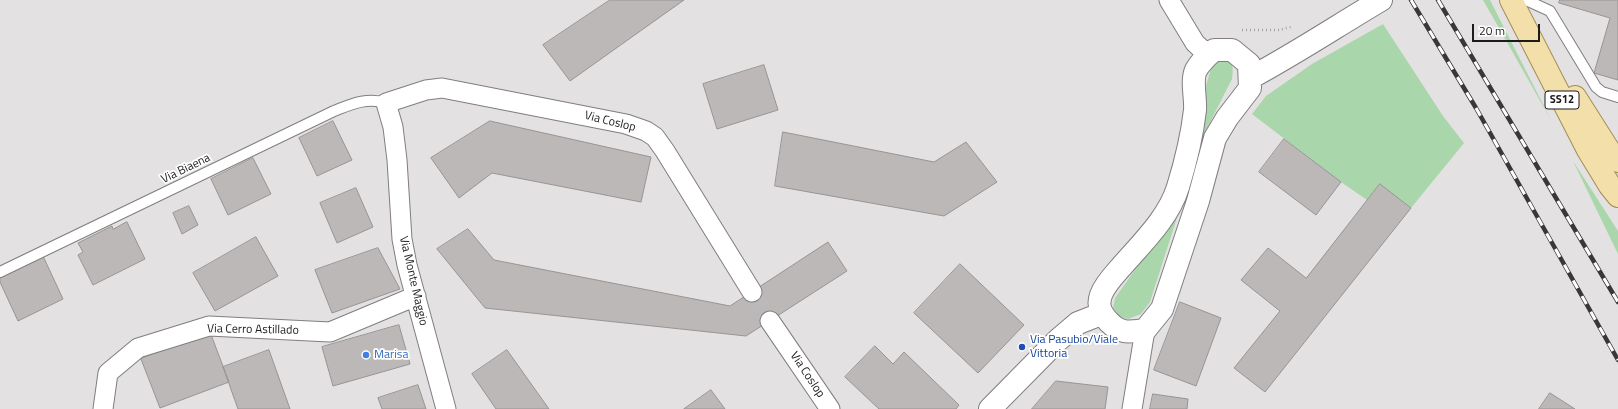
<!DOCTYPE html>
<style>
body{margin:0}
#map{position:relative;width:1618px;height:409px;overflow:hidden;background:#e4e1e3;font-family:"Titillium Web",sans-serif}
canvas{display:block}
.scale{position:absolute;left:1472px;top:24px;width:68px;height:18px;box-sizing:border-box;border:2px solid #1c1b1c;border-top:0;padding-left:5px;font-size:12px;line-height:14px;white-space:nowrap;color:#1c1b1c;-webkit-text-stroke:3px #fff;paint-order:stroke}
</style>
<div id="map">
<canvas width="1618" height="409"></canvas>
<div class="scale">20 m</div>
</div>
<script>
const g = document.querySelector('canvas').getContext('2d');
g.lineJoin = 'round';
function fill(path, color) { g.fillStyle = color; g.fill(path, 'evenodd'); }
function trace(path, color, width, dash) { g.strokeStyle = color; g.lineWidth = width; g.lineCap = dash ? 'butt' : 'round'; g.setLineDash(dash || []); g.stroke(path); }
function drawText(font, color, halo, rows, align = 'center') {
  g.font = font + ' "Titillium Web",sans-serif'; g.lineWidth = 3.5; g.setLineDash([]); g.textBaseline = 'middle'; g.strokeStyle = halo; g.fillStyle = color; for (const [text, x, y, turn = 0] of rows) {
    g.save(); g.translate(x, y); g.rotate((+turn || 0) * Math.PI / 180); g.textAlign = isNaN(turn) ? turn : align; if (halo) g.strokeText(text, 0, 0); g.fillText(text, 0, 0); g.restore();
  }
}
fill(new Path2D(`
 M1483 0H1490L1551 120 1491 14Z
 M1383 24 1443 116 1464 143 1411 208 1380 184 1367 200 1341 182 1252 114 1266 96 1312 64Z
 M1227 58C1234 64 1233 70 1232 79L1199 144 1206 109 1205 89 1213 62Z
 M1573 161 1618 231V254Z
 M1181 205 1150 302 1141 314 1128 319 1119 316 1113 308 1115 298Z`), '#aad6ab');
const building = new Path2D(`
 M610 0H684L570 81 543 45Z
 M1560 0H1618V80L1594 73 1610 18 1559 3Z
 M764 65 778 110 717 129 703 84Z
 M333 121 352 160 317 176 299 138Z
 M490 121 651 157 641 202 492 173 459 198 431 158Z
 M783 132 934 162 966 142 997 182 944 216 775 186Z
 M1284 139 1341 182 1316 215 1259 172Z
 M253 158 271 194 228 215 211 179Z
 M1380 184 1411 208 1265 392 1234 368 1280 311 1241 280 1268 248 1306 278Z
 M356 188 373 227 337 243 320 203Z
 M189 206 198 225 182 234 173 213Z
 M127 222 145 259 93 285 78 255 83 252 78 243 112 226 113 229Z
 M468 229 494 260 730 306 828 242 847 271 746 336 485 308 437 249Z
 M256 237 278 276 215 311 193 273Z
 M378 248 400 289 332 313 315 270Z
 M43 256 63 299 18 321 0 282V277Z
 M960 264 1024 325 978 373 914 313Z
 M1180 302 1221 318 1196 386 1154 370Z
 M399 325 410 364 333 386 322 347Z
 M210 332 229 382 160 408 141 359Z
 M875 346 893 364 904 352 959 405 956 409H879L845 377Z
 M269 350 290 409H238L223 367Z
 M507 350 549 409H496L472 374Z
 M1056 381 1108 387 1105 409H1032Z
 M418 385 426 409H382L378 398Z
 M711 390 725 409H684Z
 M1550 393 1575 409H1539Z
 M1153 394 1188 399 1187 409H1150Z`);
fill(building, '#bbb8b7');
trace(building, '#979493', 1);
trace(new Path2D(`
 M752 292 770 321`), '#bcb9bb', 19, [19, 10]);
const lane = new Path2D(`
 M1526 0 1550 11 1596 87 1602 92 1618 97
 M0 272 334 111C352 104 367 97 386 103`);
const street = new Path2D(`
 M1169 0 1195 43 1208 55
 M770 321 830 409
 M103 409 108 373 138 348 209 326 330 332 416 296
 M446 409 407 265 402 239 397 160 393 127 386 103 426 90 442 88 626 124 646 131 655 137 665 151 752 292
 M1132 409 1145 330`);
const secondary = new Path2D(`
 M1214 50H1232L1249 64 1250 88 1227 118 1215 138 1198 201 1162 309 1145 330C1128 332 1121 334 1109 322 1101 314 1097 306 1101 295 1105 284 1115 274 1122 266 1143 242 1169 217 1178 187 1186 161 1192 136 1195 110 1196 98 1191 81 1196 70 1200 63 1208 55 1214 50Z
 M1250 78C1295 54 1337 26 1381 0
 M990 409 1058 340 1078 323 1101 314`);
const primary = new Path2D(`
 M1511 0 1588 150 1610 186 1618 196
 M1575 97 1610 152 1618 161`);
trace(lane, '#807e80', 12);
trace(street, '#807e80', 21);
trace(secondary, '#807e80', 24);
trace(primary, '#a38d54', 24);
trace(new Path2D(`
 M1242 30H1279L1291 27`), '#a6a3a5', 2.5, [1, 3]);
trace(lane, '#fff', 10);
trace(street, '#fff', 19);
trace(secondary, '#fff', 22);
trace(primary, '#f3dfaa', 22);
const rail = new Path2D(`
 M1411 0 1476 108 1618 360
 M1438 0 1618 302`);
trace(rail, '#393839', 4.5);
trace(rail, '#fff', 3, [9]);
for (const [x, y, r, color] of [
 [1022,347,4,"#1a4fb4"],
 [366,355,4,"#3f7fe0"]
]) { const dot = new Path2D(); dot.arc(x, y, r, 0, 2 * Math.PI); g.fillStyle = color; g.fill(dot); trace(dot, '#fff', 1.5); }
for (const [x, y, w] of [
 [1562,100,34]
]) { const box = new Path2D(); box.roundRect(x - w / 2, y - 9, w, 18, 3); g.fillStyle = '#fff'; g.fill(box); trace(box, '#1c1b1c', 1); }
drawText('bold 11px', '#1c1b1c', null, [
 ["SS12",1562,100]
]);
drawText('12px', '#1c1b1c', '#fff', [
 ["Via Coslop",610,122,14],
 ["Via Biaena",186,169,-26],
 ["Via Monte Maggio",413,281,77],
 ["Via Cerro Astillado",253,330,1],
 ["Via Coslop",807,375,56]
]);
drawText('12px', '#164399', '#fff', [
 ["Via Pasubio/Viale",1030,340],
 ["Vittoria",1030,354]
], 'left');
drawText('12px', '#366cbe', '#fff', [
 ["Marisa",374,355]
], 'left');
</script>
